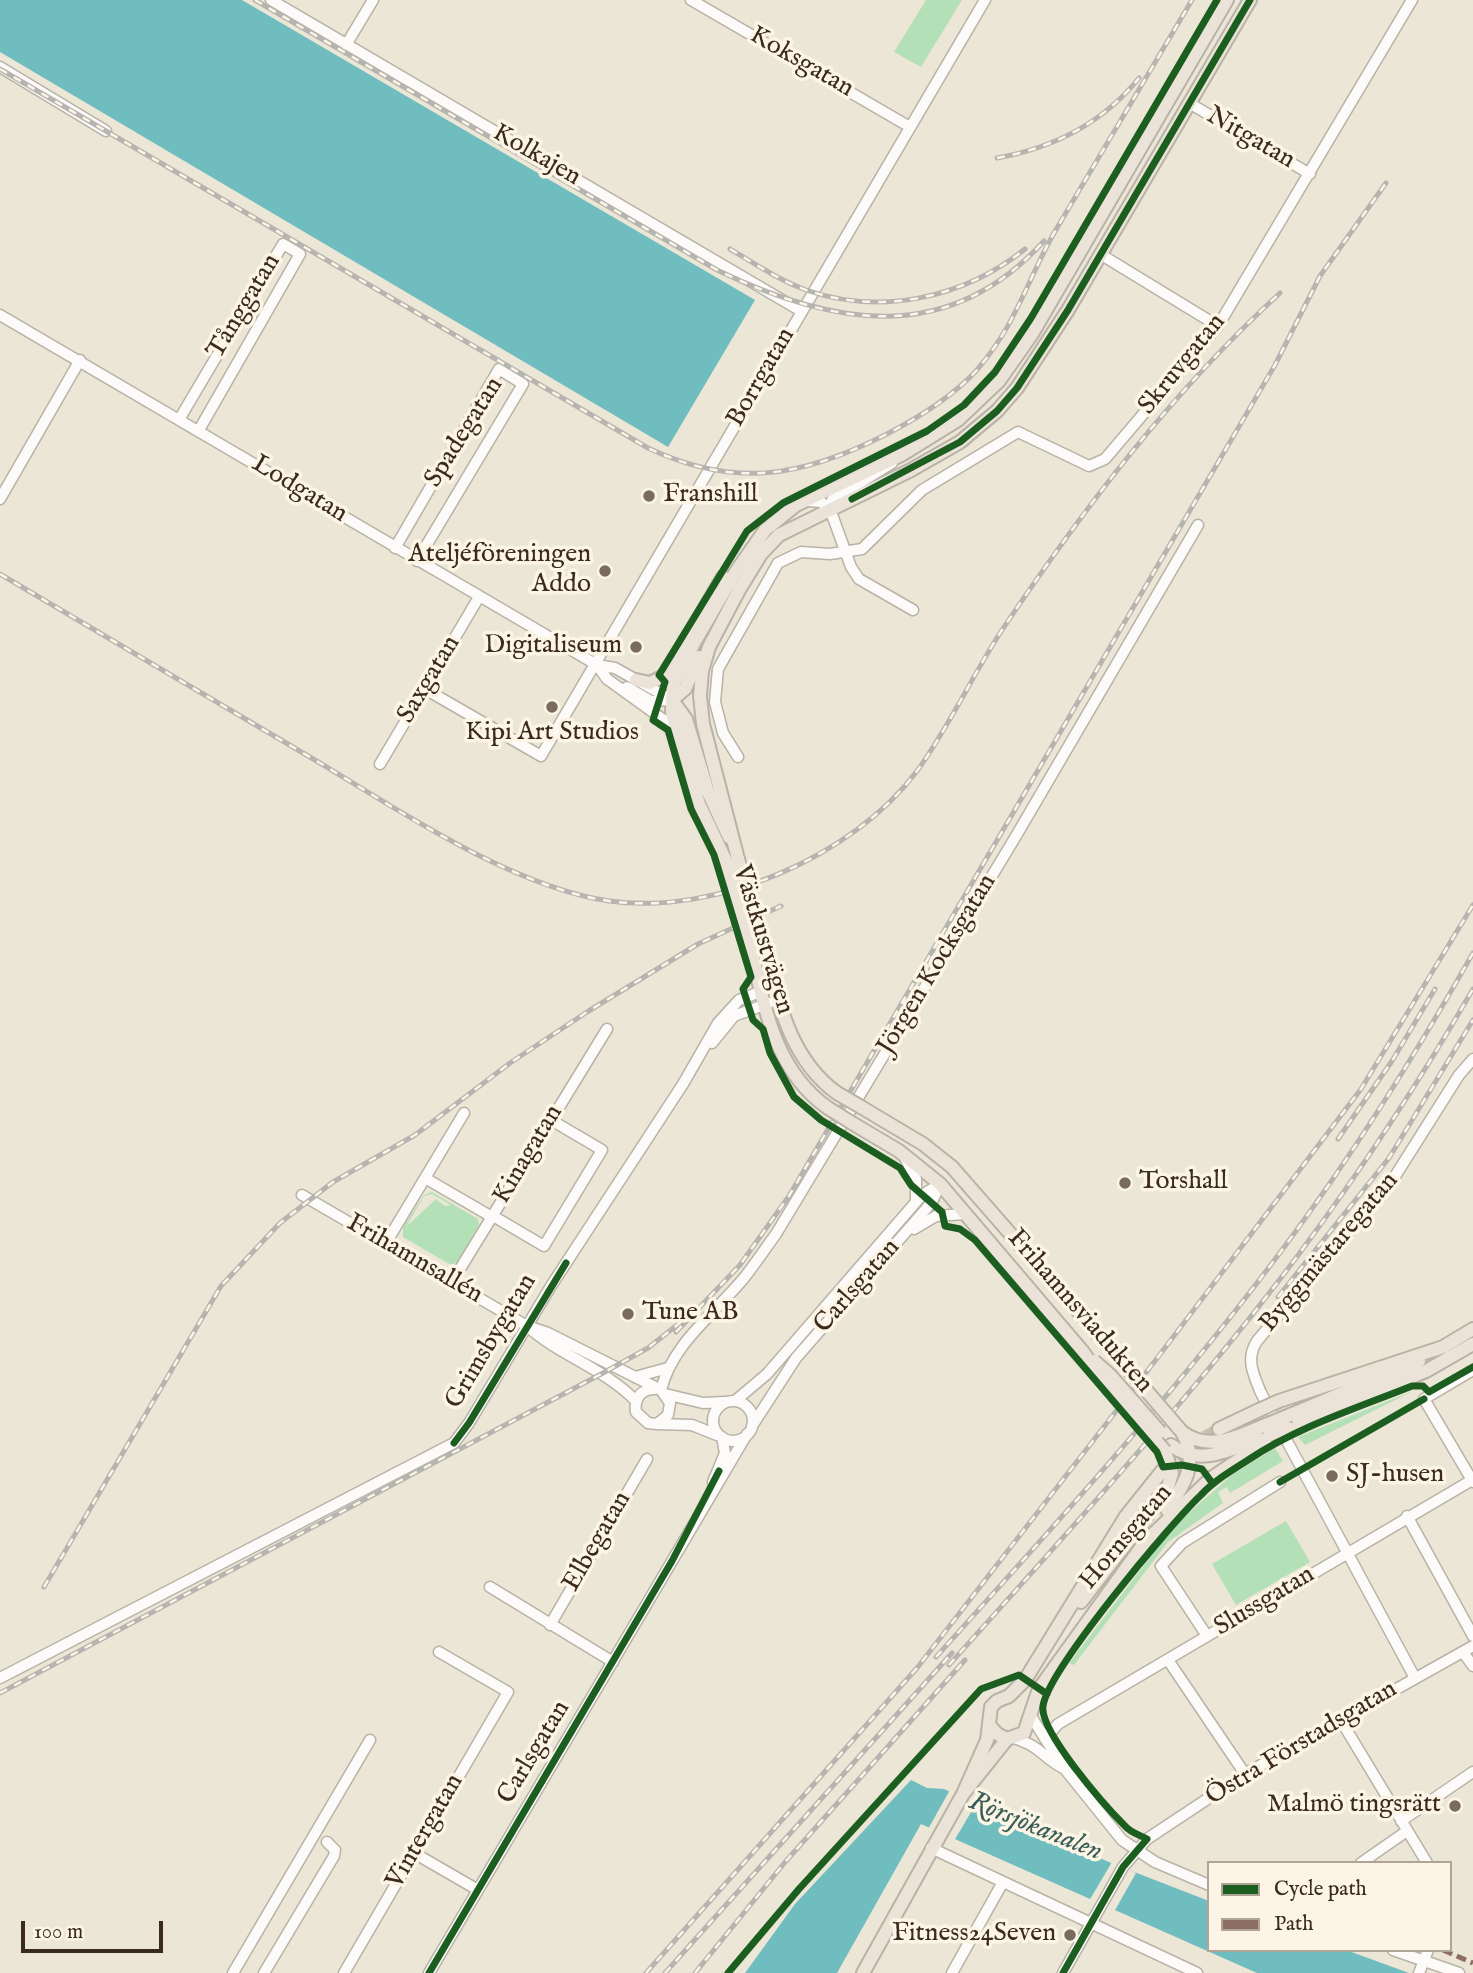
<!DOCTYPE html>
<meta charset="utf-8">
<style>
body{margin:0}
#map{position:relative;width:1473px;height:1973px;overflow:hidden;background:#ece6d6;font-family:"IM FELL English",serif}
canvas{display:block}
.legend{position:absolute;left:1207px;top:1861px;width:245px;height:91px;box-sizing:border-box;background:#fcf5e5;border:2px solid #afa495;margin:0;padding:9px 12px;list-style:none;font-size:21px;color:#3b2a1e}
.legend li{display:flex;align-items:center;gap:14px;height:35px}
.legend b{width:35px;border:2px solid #afa495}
.scale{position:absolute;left:21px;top:1921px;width:142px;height:32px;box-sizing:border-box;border:4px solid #3b2a1e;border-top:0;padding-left:9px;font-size:21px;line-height:24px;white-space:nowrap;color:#3b2a1e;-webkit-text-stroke:5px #fcf5e5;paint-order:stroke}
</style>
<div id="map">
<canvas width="1473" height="1973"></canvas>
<ul class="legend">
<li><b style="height:9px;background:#1b5e20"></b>Cycle path</li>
<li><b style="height:9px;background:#8d6e63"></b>Path</li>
</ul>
<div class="scale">100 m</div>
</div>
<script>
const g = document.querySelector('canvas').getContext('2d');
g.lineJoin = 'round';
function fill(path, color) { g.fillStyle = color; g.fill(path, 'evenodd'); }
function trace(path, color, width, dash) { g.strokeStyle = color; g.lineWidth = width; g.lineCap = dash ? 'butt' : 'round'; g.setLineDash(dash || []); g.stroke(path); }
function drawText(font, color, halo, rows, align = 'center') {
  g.font = font + ' "IM FELL English",serif'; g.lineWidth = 7; g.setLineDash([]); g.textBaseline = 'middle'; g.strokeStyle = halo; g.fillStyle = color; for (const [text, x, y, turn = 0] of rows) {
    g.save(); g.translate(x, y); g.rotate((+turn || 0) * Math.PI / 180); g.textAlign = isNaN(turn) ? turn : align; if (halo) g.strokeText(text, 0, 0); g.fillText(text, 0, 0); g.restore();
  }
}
fill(new Path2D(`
 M926 0H962L921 67 894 52Z
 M432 1192 478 1219 479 1225 457 1262 451 1265 403 1237V1227L424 1195ZM432 1194 451 1205 445 1206 436 1199 406 1227 424 1196Z
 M1413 1391 1305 1445 1298 1437Z
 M1275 1448 1283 1461 1230 1493 1227 1487 1218 1492 1223 1503 1168 1542 1074 1665 1069 1663 1175 1525 1233 1474Z
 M1286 1521 1310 1562 1236 1605 1212 1564Z`), '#b4e0b7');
fill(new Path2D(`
 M0 0H242L755 300 668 447 0 52Z
 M911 1780 927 1788 944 1789 1111 1863 1209 1901V1950H1346L1409 1973H1257L921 1824 837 1973H745L795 1904Z`), '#6fbdbe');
fill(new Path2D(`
 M951 1788 977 1802 954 1841 927 1831Z
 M1112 1862 1136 1873 1114 1912 1089 1901Z`), '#ece6d6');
trace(new Path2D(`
 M1163 1470 1194 1443 1219 1429`), '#c9c0b1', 12, [12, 6]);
const minor = new Path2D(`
 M271 0 801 311
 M691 0 910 127
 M346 45 373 0
 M0 67 106 131
 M1189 103 1310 174
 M1100 254 1218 326
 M0 315 597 665 615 668 672 700
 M180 418 283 244 300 254 199 430
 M0 499 80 360
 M807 501 821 502 830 509 832 500 892 463
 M830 509 851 567 859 579 913 610
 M395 548 499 369 523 384 417 561
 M597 665 607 679 675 728
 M627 687 651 701 672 700
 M425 689 541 756 985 0
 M738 757 723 733 715 702 718 669 778 563 801 552 830 554 862 549 922 490 1018 432 1089 466 1105 459 1218 326 1412 0
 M380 764 479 597
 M712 1043 734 1016 769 1003
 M906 1160 916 1179V1201
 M425 1178 492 1217
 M302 1195 527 1326C560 1356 604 1368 636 1401
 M493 1216 544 1246 602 1150 551 1120
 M914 1229 936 1216 965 1214
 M386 1243 464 1113
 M452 1282 607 1029
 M530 1327 548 1333 661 1390 670 1403 668 1415 657 1424 648 1423 636 1412C634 1398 641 1389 655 1389
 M1473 1370 1424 1399 1473 1482
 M635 1377 668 1368
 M661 1390C672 1344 715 1313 744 1278 755 1264 765 1249 776 1234L1016 836 1198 525
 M665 1394 703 1403 725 1402
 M735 1401 767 1374 922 1195 940 1184
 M713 1421a20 20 0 1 1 40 0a20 20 0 1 1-40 0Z
 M657 1424 692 1425 717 1435
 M752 1426 796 1358 932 1202 940 1184
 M713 1482 725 1453 722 1437
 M1407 1516 1473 1636
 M490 1587 613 1662
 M550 1625 647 1459
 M1207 1636 1161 1566 1182 1543 1280 1482
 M1463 1652 1473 1666
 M1168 1660 1245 1774
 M0 1678 454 1443 469 1423 551 1286 683 1084 718 1023 739 1000 775 986
 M1415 1678 1261 1393C1254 1376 1245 1359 1257 1341L1392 1181 1459 1075 1473 1059
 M1032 1718 1064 1768 1122 1840 1155 1862 1209 1885
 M1340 1719 1427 1863
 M1013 1738C1041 1746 1041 1756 1063 1768
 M1045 1739 1058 1724 1472 1480
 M1401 1821 1473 1772
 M931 1848 1197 1973
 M414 1853 478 1890
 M1361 1863 1407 1831
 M1393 1950 1459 1973
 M233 1973 370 1740
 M264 1973 334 1856 335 1850 327 1842
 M344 1973 508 1692 439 1652
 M429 1973 747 1434
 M952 1973 1003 1882
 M1063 1973 1123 1867 1147 1839 1245 1774 1473 1646
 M1419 1973 1428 1950`);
const major = new Path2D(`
 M636 680 650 683 666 675 723 577
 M672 700 686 719 708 792 729 837
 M672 700 685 689 699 657
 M738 859 703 724 700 696 702 671 709 647 739 590 761 554 779 535 911 470 960 442 997 411 1017 388 1068 310 1250 0
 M726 861 699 804 672 713 673 685 694 643 735 573 765 530 796 505 903 454 958 420 999 381 1032 334 1227 0
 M759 931C776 988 785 1056 837 1093
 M748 935C763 998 771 1068 828 1108
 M861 1107 923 1144 952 1167 1084 1318
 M852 1123 899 1151 940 1184 1083 1352
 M1279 1401 1443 1347 1473 1329
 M1290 1415 1419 1361
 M1288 1428 1426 1371 1473 1344
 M1219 1429 1259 1410
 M1182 1432C1209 1452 1236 1437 1263 1426
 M1171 1445C1199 1467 1229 1450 1259 1439
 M1167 1510C1185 1484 1199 1462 1182 1432
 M1081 1602 1167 1490 1172 1473 1165 1451
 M990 1726 997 1734 1007 1739 1024 1733 1039 1689 1145 1542 1210 1479 1271 1438
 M963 1794 987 1740 991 1707 997 1701 1009 1696 1025 1680 1126 1516 1162 1471
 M863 1973 963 1794 1007 1739`);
trace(minor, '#b8b2a7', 13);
trace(major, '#b8b2a7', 16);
trace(minor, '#fcfbf9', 10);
trace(major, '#ebe3d7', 12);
const rail = new Path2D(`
 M255 0 717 270C833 326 948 347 1044 241
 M0 69 648 448C735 489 802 477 885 435 918 418 951 398 976 371 1016 325 1026 283 1054 233 1100 155 1146 78 1192 0
 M997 158C1053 148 1103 123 1139 78
 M730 249C755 264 779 280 806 290 881 316 964 298 1025 249
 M0 574C107 637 213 700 320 763 403 813 513 887 609 901 715 916 853 857 917 771 949 727 972 676 1002 630 1084 508 1171 393 1280 293
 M1338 1139 1392 1061 1435 989
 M1278 1297 1389 1158 1473 1020
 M676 1332 740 1265 789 1196 1275 365 1320 276 1386 183
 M44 1587 221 1286 280 1223 333 1182 415 1135 510 1063 587 1012 698 944 781 906
 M936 1657C1056 1524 1178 1390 1285 1246 1354 1153 1416 1054 1473 953
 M949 1665C1067 1533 1193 1396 1299 1254 1362 1169 1420 1081 1473 989
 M0 1693 603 1373 648 1348 681 1322
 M646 1973 917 1668 1158 1357 1361 1089 1473 905
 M665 1973 952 1653
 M695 1973 786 1861 965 1660`);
trace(rail, '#b6b4b0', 5);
trace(rail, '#fcf5e5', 2.5, [8]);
const majorBridge = new Path2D(`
 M738 859 759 931
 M726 861 748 935
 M837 1093 861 1107
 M828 1108 852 1123
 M1084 1318 1182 1432
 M1083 1352 1103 1381 1165 1451
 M1094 1361 1110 1375 1160 1432
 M1259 1410 1279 1401
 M1263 1426 1290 1415
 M1269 1435 1288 1428`);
trace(majorBridge, '#b8b2a7', 16, []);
trace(majorBridge, '#ebe3d7', 12);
trace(new Path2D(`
 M1443 1950 1473 1963`), '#8d6e63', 5, [10, 5]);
trace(new Path2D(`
 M852 499 960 442 997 411 1017 388 1068 310 1250 0
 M454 1443 469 1423 566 1263
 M1280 1482 1424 1399
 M1213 1484 1202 1469 1182 1465 1163 1467 1157 1452 975 1240 960 1229 945 1226 942 1212 911 1185 900 1168 821 1120 794 1097 770 1053 763 1029 753 1020 743 989 751 977 714 855 691 809 668 730 653 720 665 682 659 675 747 531 783 503 927 431 964 405 995 372 1031 318 1217 0
 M429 1973 672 1561 719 1471
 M728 1973 799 1889 981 1689 1019 1675 1047 1694
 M1063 1973 1123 1867 1147 1839C1140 1835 1131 1833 1125 1826 1105 1806 1039 1731 1043 1706 1048 1670 1170 1524 1201 1495 1214 1481 1232 1470 1248 1460 1297 1427 1357 1408 1412 1386H1423L1429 1392 1473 1367`), '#1b5e20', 7);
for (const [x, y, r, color] of [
 [649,496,7,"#796c5e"],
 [605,571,7,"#796c5e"],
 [636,647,7,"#796c5e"],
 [552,707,7,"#796c5e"],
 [1125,1183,7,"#796c5e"],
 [628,1314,7,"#796c5e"],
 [1332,1476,7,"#796c5e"],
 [1455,1806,7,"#796c5e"],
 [1070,1935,7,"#796c5e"]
]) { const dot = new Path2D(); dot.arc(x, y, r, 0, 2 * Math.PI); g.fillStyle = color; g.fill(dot); trace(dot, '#fcf5e5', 2.5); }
drawText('26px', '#3b2a1e', '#fcf5e5', [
 ["Koksgatan",801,63,30],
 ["Nitgatan",1250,139,30],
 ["Kolkajen",536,156,30],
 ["Tånggatan",245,307,-59],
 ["Skruvgatan",1183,365,-51],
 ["Borrgatan",762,378,-60],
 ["Spadegatan",465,433,-58],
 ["Lodgatan",299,490,31],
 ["Saxgatan",430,680,-59],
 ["Västkustvägen",762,940,73],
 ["Jörgen Kocksgatan",938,965,-59],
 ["Kinagatan",529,1155,-59],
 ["Byggmästaregatan",1330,1253,-50],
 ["Frihamnsallén",414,1260,30],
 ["Carlsgatan",858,1287,-49],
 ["Frihamnsviadukten",1079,1312,49],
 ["Grimsbygatan",492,1342,-59],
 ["Hornsgatan",1127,1538,-50],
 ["Elbegatan",598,1542,-60],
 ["Slussgatan",1265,1602,-31],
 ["Östra Förstadsgatan",1302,1744,-31],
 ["Carlsgatan",535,1753,-59],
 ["Vintergatan",426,1832,-60]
]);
drawText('26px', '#3b2a1e', '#fcf5e5', [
 ["Franshill",663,496],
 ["Ateljéföreningen",591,556,"right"],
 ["Addo",591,586,"right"],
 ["Digitaliseum",622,647,"right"],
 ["Kipi Art Studios",552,734,"center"],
 ["Torshall",1139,1183],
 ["Tune AB",642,1314],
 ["SJ-husen",1346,1476],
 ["Malmö tingsrätt",1441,1806,"right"],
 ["Fitness24Seven",1056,1935,"right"]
], 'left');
drawText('italic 28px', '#3b5e5a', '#fcf5e5', [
 ["Rörsjökanalen",1035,1828,22]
]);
</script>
